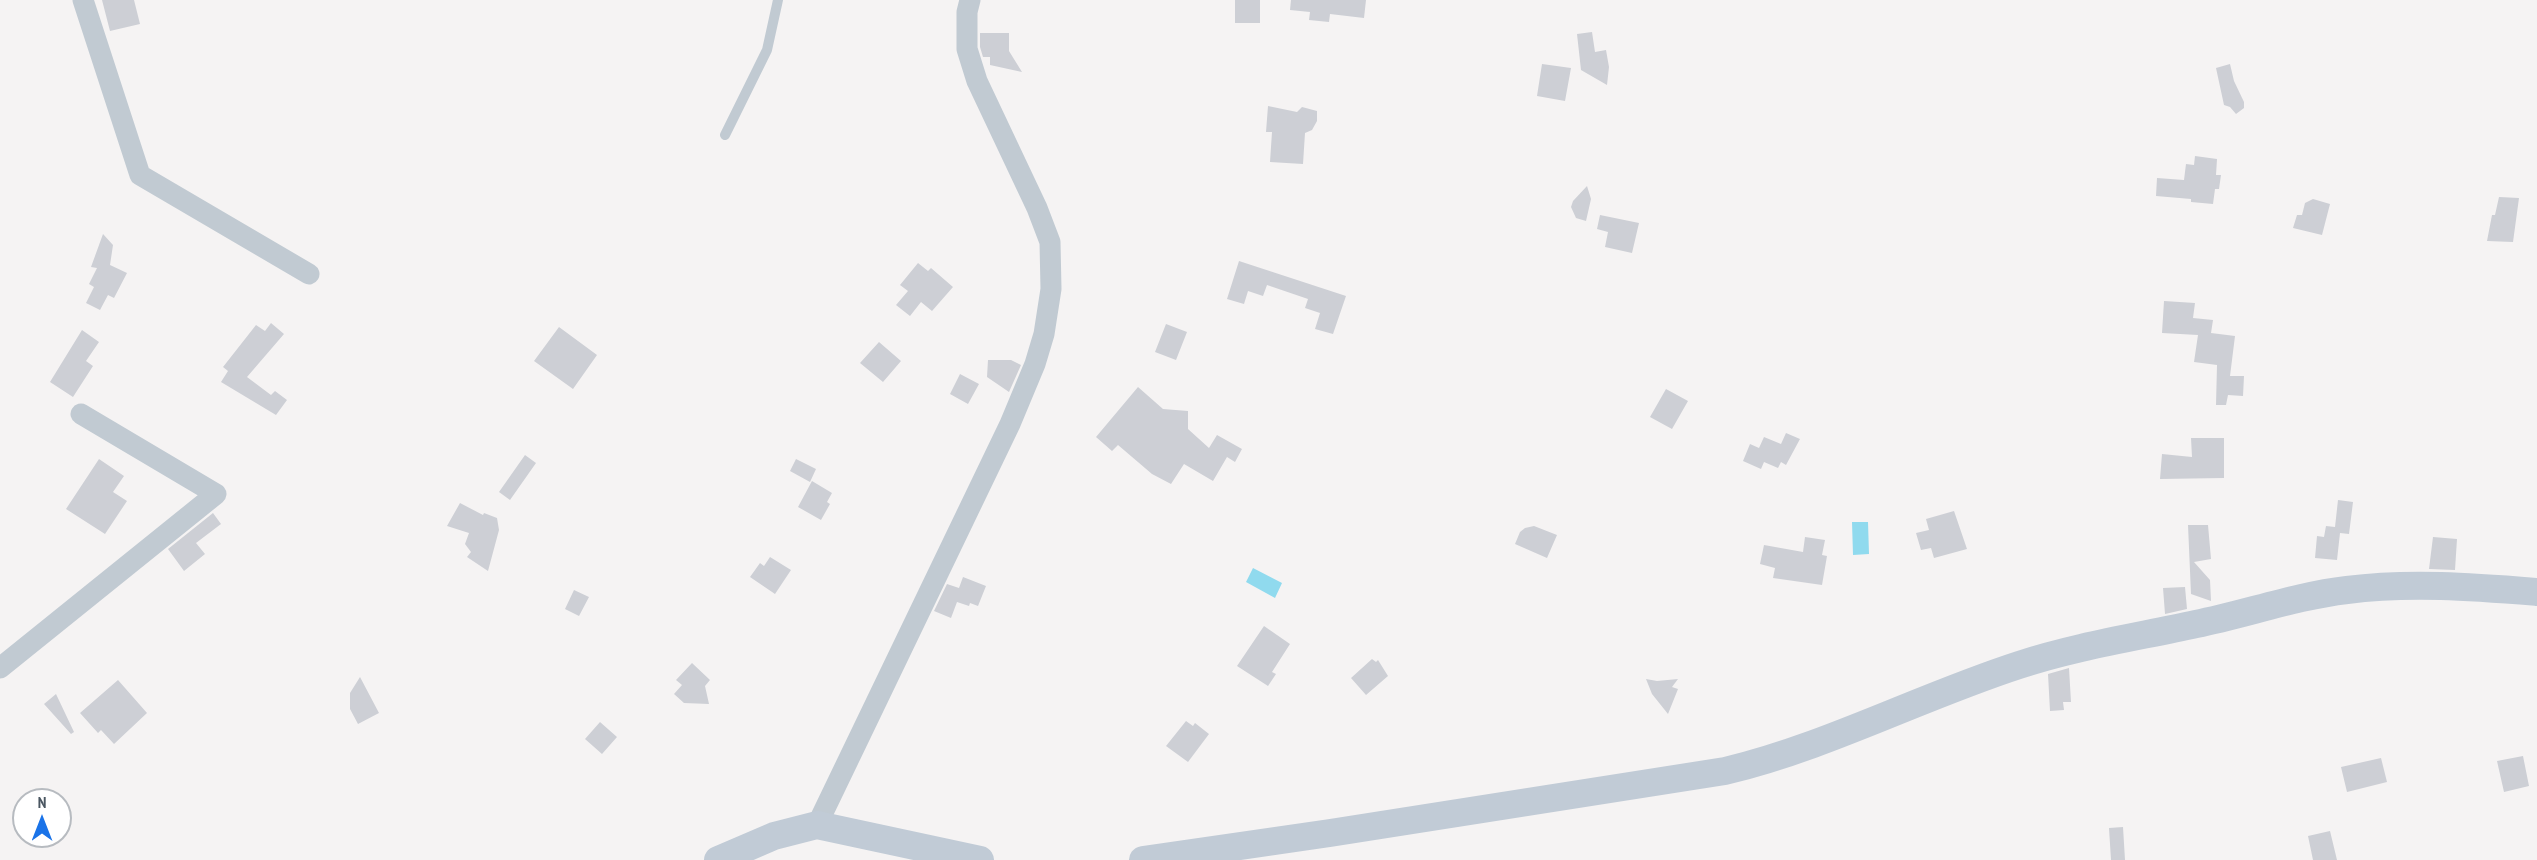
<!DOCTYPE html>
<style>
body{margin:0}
#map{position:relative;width:2537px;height:860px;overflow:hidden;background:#f5f3f3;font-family:"PT Sans Narrow",sans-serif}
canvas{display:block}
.north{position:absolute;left:12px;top:788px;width:60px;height:60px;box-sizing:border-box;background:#fff;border:2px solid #b7bbc0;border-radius:50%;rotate:0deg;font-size:16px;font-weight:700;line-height:24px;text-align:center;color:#4a5661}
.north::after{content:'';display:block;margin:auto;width:21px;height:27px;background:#1a73e8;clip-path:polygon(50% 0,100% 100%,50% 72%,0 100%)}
</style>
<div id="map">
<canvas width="2537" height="860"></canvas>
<div class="north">N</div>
</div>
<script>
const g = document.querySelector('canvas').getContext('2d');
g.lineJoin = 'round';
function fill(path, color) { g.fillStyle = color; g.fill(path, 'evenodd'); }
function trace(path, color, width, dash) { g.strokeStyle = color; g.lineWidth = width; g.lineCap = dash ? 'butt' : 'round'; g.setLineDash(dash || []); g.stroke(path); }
fill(new Path2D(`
 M1852 522H1868L1869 554 1853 555Z
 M1253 568 1282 583 1275 598 1246 582Z`), '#90daee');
fill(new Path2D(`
 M102 0H134L140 24 110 31Z
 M1235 0H1260V23H1235Z
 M1291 0H1366L1364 18 1330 14 1329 22 1309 20 1310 12 1290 10Z
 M1592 32 1595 52 1606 50 1609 67 1607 85 1581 70 1577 34Z
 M980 33H1009V51L1022 72 990 65V57H983L980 47Z
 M1542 64 1571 68 1565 101 1537 96Z
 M2230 64 2234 81 2244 102V108L2236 114 2230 107 2224 105 2216 68Z
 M1268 106 1297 112 1302 107 1317 111V121L1312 130 1305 133 1303 164 1270 162 1272 132H1266Z
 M2195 156 2217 159 2216 175H2221L2219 189H2215L2213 204 2191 202V199L2156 196 2157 178 2184 180 2186 164 2194 165Z
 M1587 186 1591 199 1586 221 1576 218 1571 207 1573 201Z
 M2499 197 2519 198 2513 242 2487 241 2492 215H2495Z
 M2313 199 2330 204 2322 235 2293 228 2297 215H2302L2305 203Z
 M1600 215 1639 223 1632 253 1605 247 1608 232 1597 229Z
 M103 234 113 245 110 265 127 273 114 298 108 295 100 310 86 303 94 287 89 284 97 268 91 267Z
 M1239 261 1346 296 1333 334 1315 329 1320 313 1305 308 1308 299 1267 285 1263 296 1248 291 1244 304 1227 299Z
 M918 263 928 271 931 268 953 287 932 311 921 302 910 316 896 305 908 291 900 285Z
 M2164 301 2195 303 2193 318 2213 320 2211 333 2235 336 2230 376H2244L2243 396 2228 395 2226 405H2216L2217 365 2194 362 2198 335 2162 333Z
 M271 323 284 334 247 377 271 395 275 391 287 400 276 415 221 382 228 371 223 367 256 325 265 331Z
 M1166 324 1187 332 1176 360 1155 352Z
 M559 327 597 355 573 389 534 361Z
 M82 330 99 342 86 361 93 366 73 397 50 382Z
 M879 342 901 361 883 382 860 363Z
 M988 360H1011L1021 365 1009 392 987 377Z
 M960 374 979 384 968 404 950 394Z
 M1138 387 1163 409 1188 411V429L1209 448 1217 435 1242 449 1235 462 1227 457 1213 481 1184 464 1171 484 1152 474 1118 445 1112 451 1096 437Z
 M1666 389 1688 401 1672 429 1650 417Z
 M1786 433 1800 439 1786 465 1781 462 1778 468 1764 462 1761 469 1743 461 1750 444 1759 448 1764 437 1781 444Z
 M2191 438H2224V478L2160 479 2162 454 2192 457Z
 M525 455 536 463 510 500 499 492Z
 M99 459 124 476 113 492 127 501 105 534 66 509Z
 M796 459 816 469 810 482 790 471Z
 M812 481 832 493 827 502 830 504 821 520 798 507Z
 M2338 500 2353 502 2349 534 2340 533 2337 560 2315 558 2317 536 2324 537 2326 526 2335 527Z
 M460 503 483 515 484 513 497 518 499 530 488 571 467 557 471 552 465 544 469 533 447 526Z
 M1954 511 1967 549 1934 558 1931 548 1921 550 1916 533 1929 530 1926 519Z
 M213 513 221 524 196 543 205 554 184 571 168 549Z
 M2188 525H2208L2211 559 2194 562 2210 580 2211 601 2191 594Z
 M1534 526 1557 535 1547 558 1515 544 1520 532 1525 528Z
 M1805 537 1825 540 1822 555 1827 556 1822 585 1773 578 1775 568 1760 564 1764 545 1803 552Z
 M2433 537 2457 539 2455 570 2429 569Z
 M770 557 791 570 775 594 750 577 760 563 764 566Z
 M963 577 986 586 978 606 970 603 969 606 957 602 951 618 934 611 947 584 959 588Z
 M2185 587 2187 609 2165 614 2163 588Z
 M574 590 589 597 579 616 565 609Z
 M1264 626 1290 644 1272 672 1276 674 1268 686 1237 666Z
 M1372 659 1376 662 1378 660 1388 676 1366 695 1351 678Z
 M692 663 710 680 705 686 709 704 684 703 674 694 682 685 676 680Z
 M2069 668 2071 702H2063L2064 710 2050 711 2048 674Z
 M360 677 379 713 358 724 350 709V693Z
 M1646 679 1657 681 1678 679 1672 687 1678 689 1668 714 1652 694Z
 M118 680 147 713 114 744 101 730 98 733 80 713Z
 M56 694 74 732 71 734 44 704Z
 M1186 721 1193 726 1195 723 1209 734 1188 762 1166 746Z
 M600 722 617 737 602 754 585 739Z
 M2523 756 2529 786 2504 792 2497 761Z
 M2381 758 2387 782 2347 792 2341 767Z
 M2123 827 2125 860H2111L2109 828Z
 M2330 831 2337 860H2313L2308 836Z`), '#cdcfd5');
trace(new Path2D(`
 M725 135 767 50 778 0`), '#c1cad2', 10);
trace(new Path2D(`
 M83 0 140 175 309 274
 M0 668 216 494 81 414
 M817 825 1010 424 1035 364 1044 334 1051 289 1050 242 1037 208 977 81 967 49V12L970 0`), '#c1cad2', 21);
trace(new Path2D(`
 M718 860 774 836 817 825 980 860
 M1143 860 1330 833 1725 771C1826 747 1920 697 2019 665 2077 646 2137 637 2196 624 2246 614 2296 596 2347 590 2410 582 2473 587 2537 592`), '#c1cbd6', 28);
</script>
